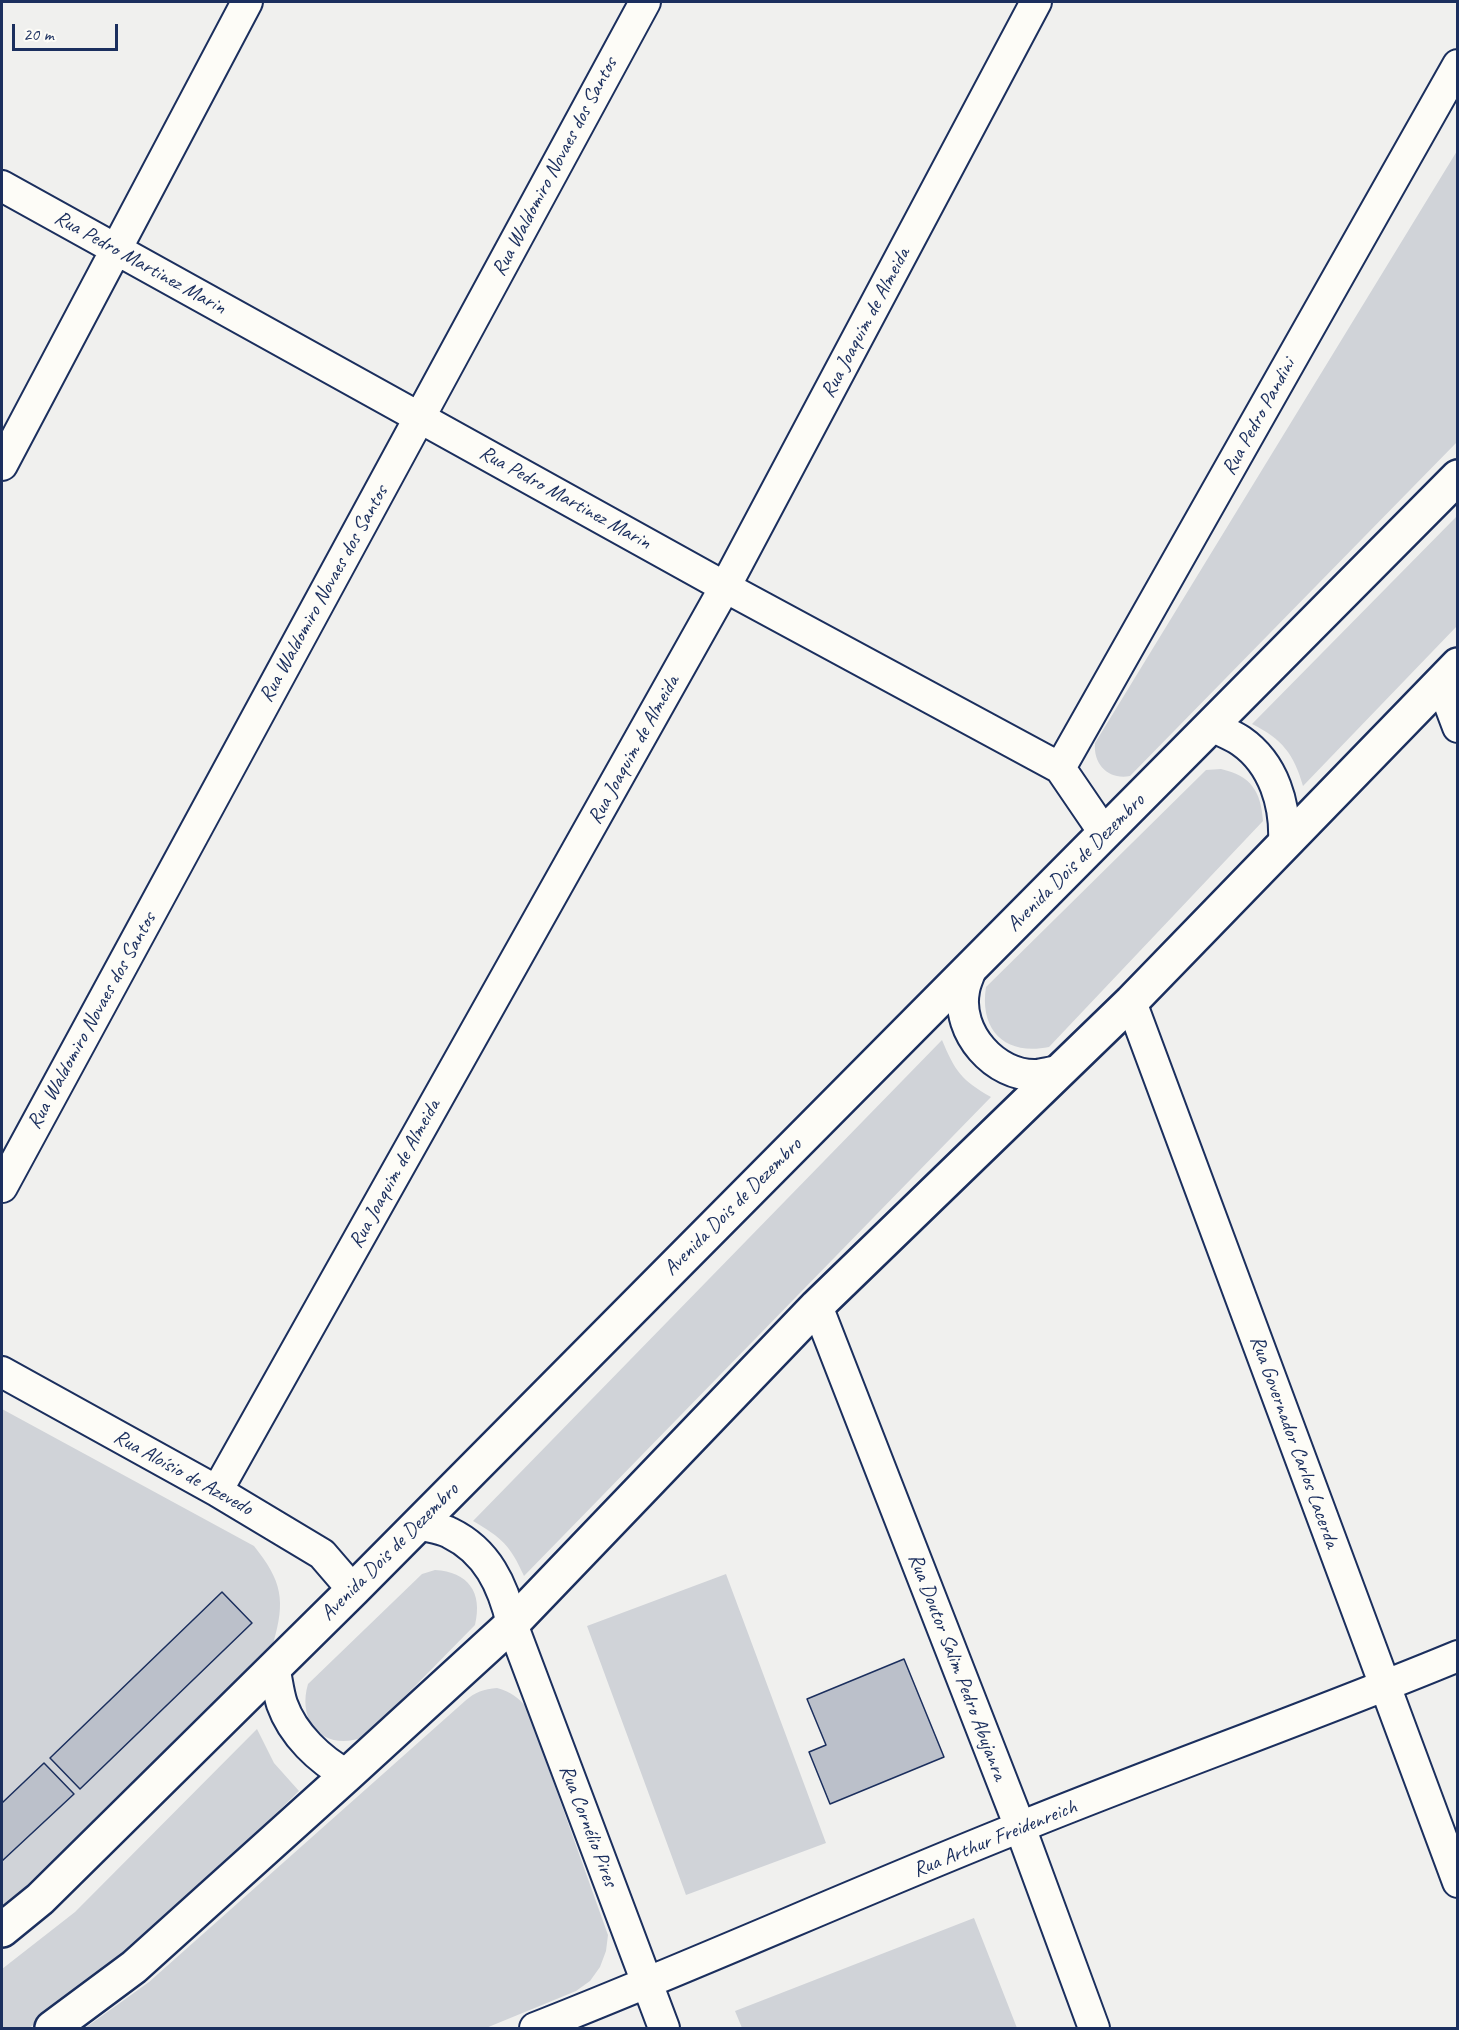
<!DOCTYPE html>
<meta charset="utf-8">
<style>
body{margin:0}
#map{position:relative;width:1459px;height:2030px;overflow:hidden;background:#f0f0ee;font-family:Caveat,sans-serif}
canvas{display:block}
.frame{position:absolute;inset:0;border:3px solid #1b2f5e;pointer-events:none}
.scale{position:absolute;left:12px;top:24px;width:106px;height:27px;box-sizing:border-box;border:3px solid #1b2f5e;border-top:0;padding-left:8px;font-size:18px;line-height:21px;white-space:nowrap;color:#1b2f5e;-webkit-text-stroke:4px #fdfcf7;paint-order:stroke}
</style>
<div id="map">
<canvas width="1459" height="2030"></canvas>
<div class="frame"></div>
<div class="scale">20 m</div>
</div>
<script>
const g = document.querySelector('canvas').getContext('2d');
g.lineJoin = 'round';
function fill(path, color) { g.fillStyle = color; g.fill(path, 'evenodd'); }
function trace(path, color, width, dash) { g.strokeStyle = color; g.lineWidth = width; g.lineCap = dash ? 'butt' : 'round'; g.setLineDash(dash || []); g.stroke(path); }
function drawText(font, color, halo, rows, align = 'center') {
  g.font = font + ' Caveat,sans-serif'; g.lineWidth = 6; g.setLineDash([]); g.textBaseline = 'middle'; g.strokeStyle = halo; g.fillStyle = color; for (const [text, x, y, turn = 0] of rows) {
    g.save(); g.translate(x, y); g.rotate((+turn || 0) * Math.PI / 180); g.textAlign = isNaN(turn) ? turn : align; if (halo) g.strokeText(text, 0, 0); g.fillText(text, 0, 0); g.restore();
  }
}
fill(new Path2D(`
 M1457 151V442L1130 776C1109 780 1093 765 1095 743Z
 M1457 516V626L1303 786C1294 754 1282 739 1252 724Z
 M1221 769C1251 776 1261 791 1263 821L1049 1047C1006 1056 979 1031 986 987L1206 770Z
 M942 1040C955 1071 961 1080 991 1097L524 1576C510 1545 502 1538 473 1521Z
 M2 1409 254 1546C282 1581 286 1600 273 1644L25 1887 2 1905Z
 M435 1570C468 1572 483 1592 475 1625L366 1736C327 1753 296 1725 308 1684L422 1574Z
 M726 1574 826 1843 686 1895 587 1626Z
 M497 1688C511 1692 518 1697 527 1708L608 1935 606 1951 600 1967 590 1981 576 1991 486 2028H85L149 1982 465 1701C475 1692 484 1689 497 1688Z
 M257 1729 274 1763 299 1791 128 1958 29 2028H2V1969L75 1912Z
 M974 1918 1017 2028H742L735 2011Z`), '#d0d3d8');
const building = new Path2D(`
 M222 1592 252 1623 80 1789 50 1758Z
 M904 1659 944 1757 830 1804 809 1752 826 1745 807 1699Z
 M44 1763 74 1794 2 1861V1803Z`);
fill(building, '#bbc0ca');
trace(building, '#1b2f5e', 1.5);
const street = new Path2D(`
 M2 186 725 587 1060 768 1105 834
 M2 465 247 2
 M1441 682 1458 727
 M1212 726C1221 731 1232 735 1241 741 1274 764 1286 805 1284 844
 M1060 768 1458 65
 M971 969C969 976 965 983 964 991 956 1032 995 1077 1037 1075 1044 1074 1052 1072 1060 1071
 M1131 1002 1458 1882
 M2 1187 645 2
 M817 1306 1020 1827 1094 2028
 M2 1372 217 1491 322 1554 353 1590
 M217 1491 725 587 1036 2
 M418 1524C428 1527 441 1528 450 1533 487 1551 503 1585 512 1624L664 2028
 M274 1667C277 1679 278 1692 282 1704 293 1735 320 1760 347 1775
 M535 2028C698 1964 857 1892 1020 1827 1165 1768 1313 1716 1458 1656`);
const secondary = new Path2D(`
 M2 1930 40 1899 353 1590 1458 477
 M52 2028 134 1967 347 1775 512 1624 817 1306 1131 1002 1458 665`);
trace(street, '#1b2f5e', 34);
trace(secondary, '#1b2f5e', 38);
trace(street, '#fdfcf7', 30);
trace(secondary, '#fdfcf7', 33);
drawText('21px', '#1b2f5e', '#fdfcf7', [
 ["Rua Waldomiro Novaes dos Santos",555,167,-62],
 ["Rua Pedro Martinez Marin",140,263,29],
 ["Rua Joaquim de Almeida",866,323,-62],
 ["Rua Pedro Pandini",1259,417,-61],
 ["Rua Pedro Martinez Marin",565,498,29],
 ["Rua Waldomiro Novaes dos Santos",324,594,-61],
 ["Rua Joaquim de Almeida",634,750,-61],
 ["Avenida Dois de Dezembro",1076,863,-45],
 ["Rua Waldomiro Novaes dos Santos",92,1021,-61],
 ["Rua Joaquim de Almeida",395,1174,-61],
 ["Avenida Dois de Dezembro",733,1207,-45],
 ["Rua Governador Carlos Lacerda",1294,1442,70],
 ["Rua Aloísio de Azevedo",183,1473,29],
 ["Avenida Dois de Dezembro",390,1552,-45],
 ["Rua Doutor Salim Pedro Abujanra",957,1667,69],
 ["Rua Cornélio Pires",588,1826,69],
 ["Rua Arthur Freidenreich",995,1839,-22]
]);
</script>
